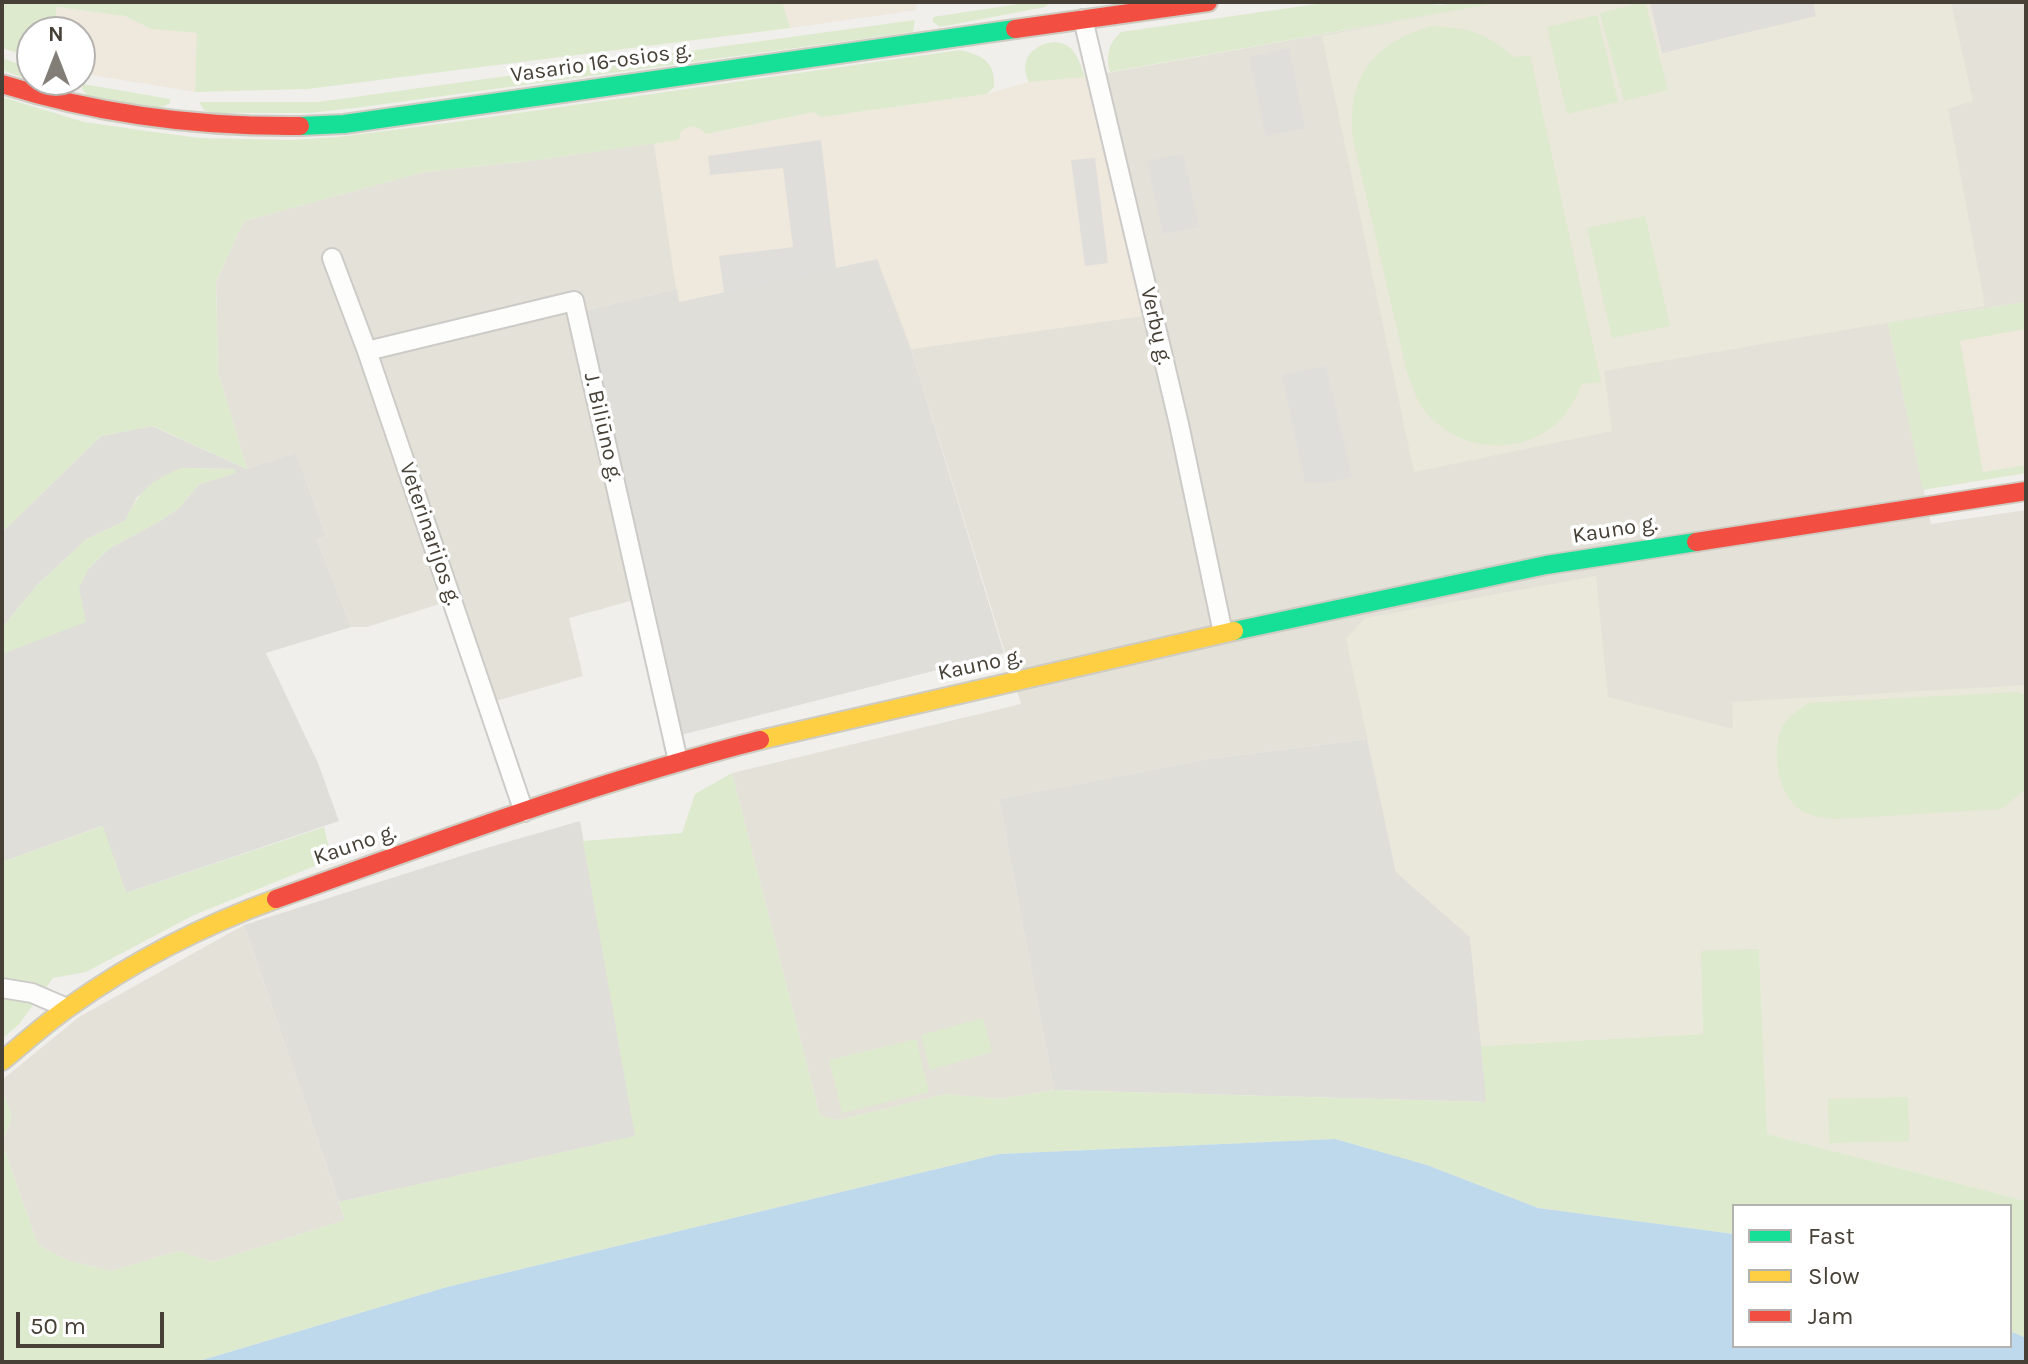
<!DOCTYPE html>
<meta charset="utf-8">
<style>
body{margin:0}
#map{position:relative;width:2028px;height:1364px;overflow:hidden;background:#f0efeb;font-family:Karla,sans-serif}
canvas{display:block}
.frame{position:absolute;inset:0;border:4px solid #464037;pointer-events:none}
.legend{position:absolute;left:1732px;top:1204px;width:280px;height:144px;box-sizing:border-box;background:#fff;border:2px solid #b5b3af;margin:0;padding:10px 14px;list-style:none;font-size:24px;color:#464037}
.legend li{display:flex;align-items:center;gap:16px;height:40px}
.legend b{width:40px;border:2px solid #b5b3af}
.north{position:absolute;left:16px;top:16px;width:80px;height:80px;box-sizing:border-box;background:#fff;border:2px solid #b5b3af;border-radius:50%;rotate:0deg;font-size:22px;font-weight:700;line-height:32px;text-align:center;color:#464037}
.north::after{content:'';display:block;margin:auto;width:28px;height:36px;background:#827d76;clip-path:polygon(50% 0,100% 100%,50% 72%,0 100%)}
.scale{position:absolute;left:16px;top:1312px;width:148px;height:36px;box-sizing:border-box;border:4px solid #464037;border-top:0;padding-left:10px;font-size:24px;line-height:28px;white-space:nowrap;color:#464037;-webkit-text-stroke:6px #fff;paint-order:stroke}
</style>
<div id="map">
<canvas width="2028" height="1364"></canvas>
<div class="frame"></div>
<ul class="legend">
<li><b style="height:10px;background:#16e098"></b>Fast</li>
<li><b style="height:10px;background:#ffcf43"></b>Slow</li>
<li><b style="height:10px;background:#f24e42"></b>Jam</li>
</ul>
<div class="north">N</div>
<div class="scale">50 m</div>
</div>
<script>
const g = document.querySelector('canvas').getContext('2d');
g.lineJoin = 'round';
function fill(path, color) { g.fillStyle = color; g.fill(path, 'evenodd'); }
function trace(path, color, width, dash) { g.strokeStyle = color; g.lineWidth = width; g.lineCap = dash ? 'butt' : 'round'; g.setLineDash(dash || []); g.stroke(path); }
function drawText(font, color, halo, rows, align = 'center') {
  g.font = font + ' Karla,sans-serif'; g.lineWidth = 7; g.setLineDash([]); g.textBaseline = 'middle'; g.strokeStyle = halo; g.fillStyle = color; for (const [text, x, y, turn = 0] of rows) {
    g.save(); g.translate(x, y); g.rotate((+turn || 0) * Math.PI / 180); g.textAlign = isNaN(turn) ? turn : align; if (halo) g.strokeText(text, 0, 0); g.fillText(text, 0, 0); g.restore();
  }
}
fill(new Path2D(`
 M1502 2H2026V302L1888 323 1931 524 2026 510V1201L1759 949 1481 1046 1470 937 1396 872 1367 739 1209 759 999 799 1054 1090 1000 1099 946 1094 838 1120 820 1116 732 773 1021 704 911 349 1142 316 1085 77Z
 M654 143 677 289 583 311 648 596 569 618 583 676 496 701 455 599 367 627H351L317 540 326 536 296 452 247 469 218 372 216 281 244 221 424 172 530 161Z
 M244 925 345 1220 213 1262 179 1251 111 1271 69 1261 38 1245 2 1143 12 1117 2 1090V1080L79 1017Z`), '#e4e1d9');
fill(new Path2D(`
 M782 2H916L917 10 790 28Z
 M56 7 125 16 151 29 198 33 195 92 80 73V32H52Z
 M1085 77 1142 316 911 349 876 259 678 302 654 143 679 140 681 131 690 126 699 128 707 134 814 112 822 117 987 94 1029 82Z
 M2026 329V465L1983 472 1959 341Z`), '#efe8dc');
fill(new Path2D(`
 M877 259 911 349 1004 653 681 735 583 311 677 289 679 302Z
 M152 426 247 469 296 452 326 536 317 540 351 627 266 653 318 763 339 821 126 893 102 826 2 862V654L80 602 78 588 88 569 110 548 160 521 180 507 199 484 235 473V469L181 468 137 497 125 521 87 539 38 584 2 628V532L101 436Z
 M1367 739 1396 872 1470 937 1487 1102 1054 1090 999 799 1209 759Z
 M580 821 636 1136 339 1202 244 925 483 849Z`), '#e0ded9');
fill(new Path2D(`
 M1502 2H1951L1973 101 1948 109 1985 306 1604 371 1612 431 1414 472 1322 36Z
 M1596 576 1608 697 1733 729 1732 702 2026 685V1201L1767 1134 1759 949 1701 951 1703 1034 1481 1046 1470 937 1396 872 1346 639 1365 618Z`), '#eae7db');
fill(new Path2D(`
 M2 2H782L790 28 307 89 195 92 197 33 151 29 125 16 57 7 52 32H32V58L2 48Z
 M1032 2H1050L1045 7 940 27 933 22V17Z
 M1331 2H1411L1441 5 1459 2H1502L1110 72C1106 55 1108 44 1121 32Z
 M1645 2 1668 90 1624 101 1600 13Z
 M1597 15 1618 102 1567 114 1547 27Z
 M915 20 913 32 355 108 310 113H212L204 110 199 102H318Z
 M1432 26C1468 28 1486 32 1513 57L1530 55 1601 382 1582 384C1576 397 1570 410 1559 421 1520 459 1453 451 1422 407 1415 397 1412 383 1407 372L1353 139C1346 78 1373 42 1432 26Z
 M1053 42C1075 43 1078 58 1085 77L1029 82C1018 61 1032 45 1053 42Z
 M960 50C982 55 996 62 994 87L987 94 821 117 814 112 706 134 699 128 690 126 681 131 679 140 530 161 424 172 244 221 216 281 218 372 247 469 153 426 101 436 2 532V97L84 122 140 130 199 138 289 140 338 137 448 123Z
 M2 58 32 69V80H57L47 85 41 84 2 70Z
 M83 84 170 99V103L159 109 89 97 82 89Z
 M1645 216 1670 326 1612 338 1587 228Z
 M2026 302V329L1960 341 1983 472 2026 465V473L1923 490 1888 323Z
 M181 468 235 469 236 473 199 484 180 507 160 521 110 548 88 569 79 588 86 622 2 654V628L38 584 87 539 125 521C140 490 149 482 181 468Z
 M2018 692 2026 696V789L2001 809 1834 819C1823 818 1807 816 1798 808 1778 793 1772 752 1781 730 1785 718 1799 710 1809 703Z
 M732 773 820 1116 838 1120 946 1094 1000 1099 1054 1090 1486 1102 1481 1046 1703 1034 1701 951 1759 949 1767 1134 2026 1201V1338L2010 1331V1206H1734V1234L1538 1208 1427 1165 1335 1139 999 1154 447 1287 196 1362H2V1090L12 1117 2 1143 38 1245 69 1261 111 1271 179 1251 213 1262 345 1220 339 1202 635 1136 583 841 682 833 695 794Z
 M103 826 126 893 324 827 332 859 194 915 86 972 53 978 19 1024 2 1039V862Z
 M983 1018 992 1052 930 1070 921 1035Z
 M916 1039 929 1092 842 1113 829 1060Z
 M1908 1097 1909 1141 1829 1143 1828 1099Z`), '#ddeacd');
fill(new Path2D(`
 M1650 2H1813L1816 16 1662 53Z
 M1289 48 1305 128 1266 136 1249 57Z
 M821 140 836 269 724 293 719 256 793 247 783 168 710 175 708 156Z
 M1183 154 1199 227 1163 234 1147 161Z
 M1095 158 1108 263 1085 266 1071 160Z
 M1326 366 1352 477 1327 483 1305 482 1282 375Z`), '#e0dedb');
fill(new Path2D(`
 M1335 1139 1427 1165 1538 1208 1734 1234V1346H2010V1331L2026 1338V1362H196L447 1287 999 1154Z`), '#bed9ec');
const street = new Path2D(`
 M1083 19 1179 424 1223 633
 M332 258 367 351 524 812
 M367 351 574 301 678 761
 M2 988 32 993 67 1008`);
const fast = new Path2D(`
 M300 126 344 124 1015 29
 M1234 631 1546 565 1696 542`);
const slow = new Path2D(`
 M760 740 1234 631
 M2 1061C24 1043 46 1023 69 1007 132 962 204 925 276 899`);
const jam = new Path2D(`
 M1015 29 1208 2
 M2 84C100 115 197 127 300 126
 M1696 542 2026 491
 M276 899C436 842 595 782 760 740`);
trace(street, '#cdcbc7', 22);
trace(fast, '#ceccc2', 22);
trace(slow, '#ceccc2', 22);
trace(jam, '#ceccc2', 22);
trace(street, '#fdfdfc', 18);
trace(fast, '#16e098', 18);
trace(slow, '#ffcf43', 18);
trace(jam, '#f24e42', 18);
drawText('22px', '#464037', '#fff', [
 ["Vasario 16-osios g.",601,63,-8],
 ["Verbų g.",1156,326,77],
 ["J. Biliūno g.",603,427,77],
 ["Kauno g.",1615,530,-9],
 ["Veterinarijos g.",430,534,71],
 ["Kauno g.",980,665,-12],
 ["Kauno g.",355,845,-19]
]);
</script>
